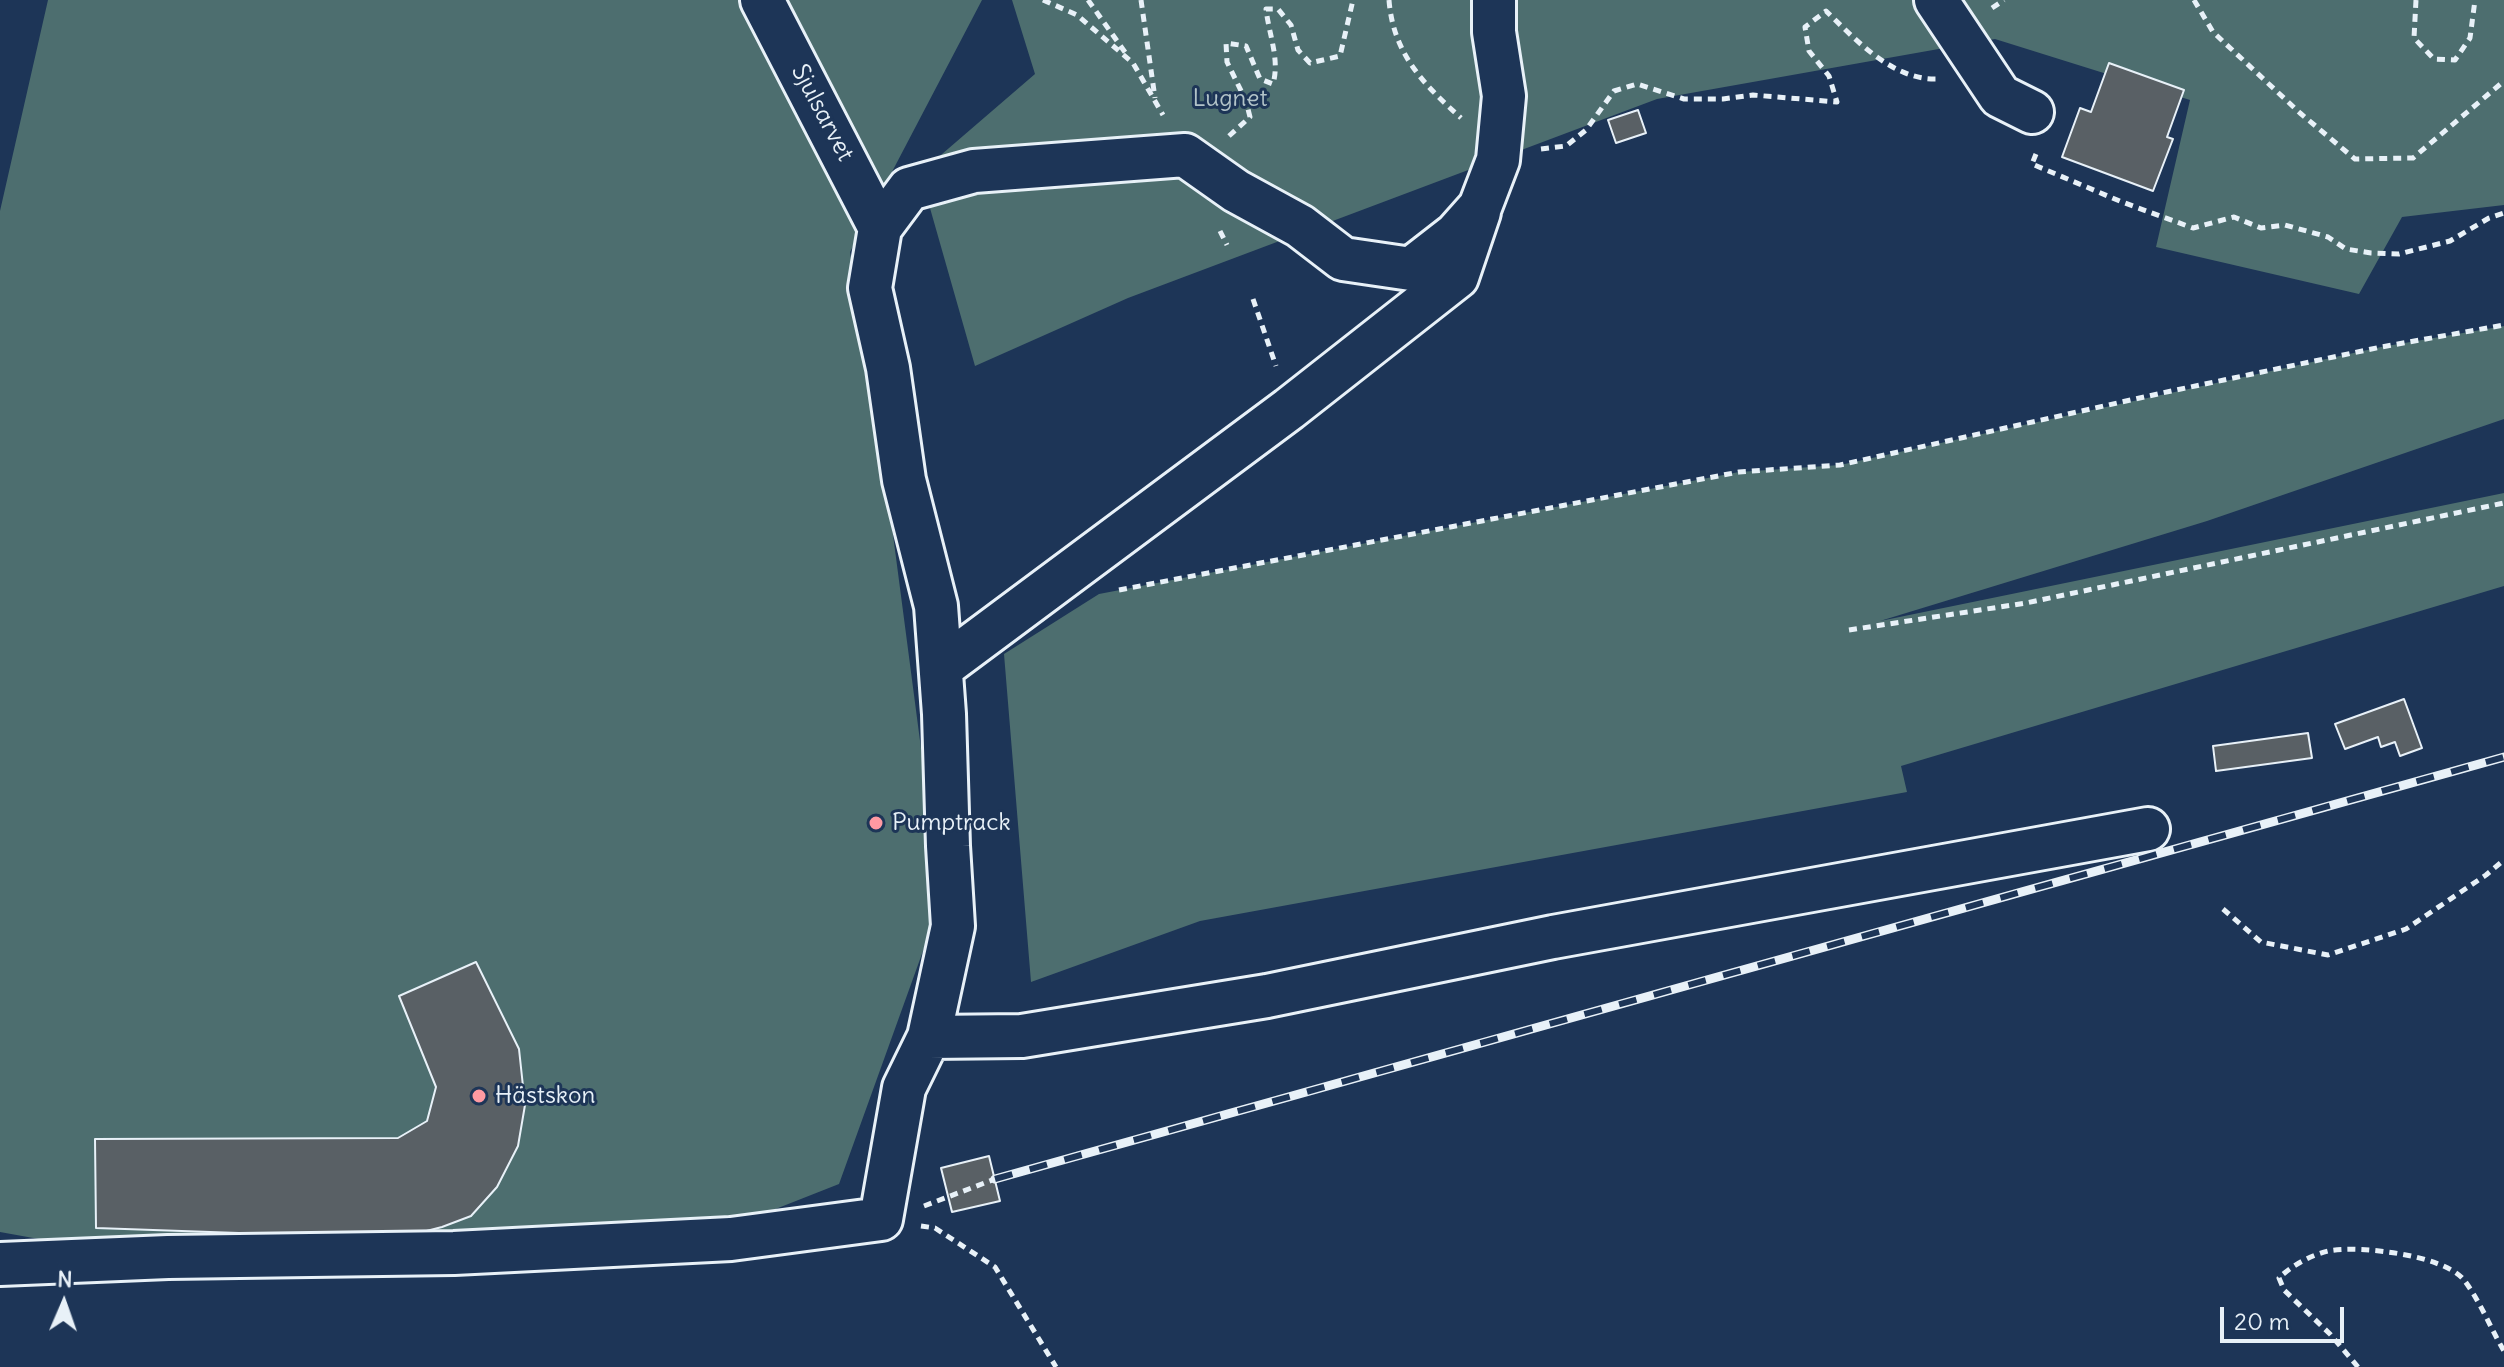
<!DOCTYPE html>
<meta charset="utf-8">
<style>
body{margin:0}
#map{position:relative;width:2504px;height:1367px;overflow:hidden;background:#1d3557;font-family:Delius,sans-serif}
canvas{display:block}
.north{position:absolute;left:24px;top:1263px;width:80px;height:80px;-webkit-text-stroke:6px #1d3557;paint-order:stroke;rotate:2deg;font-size:22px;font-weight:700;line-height:32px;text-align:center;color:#e8f1f8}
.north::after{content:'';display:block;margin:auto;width:28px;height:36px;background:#e8f1f8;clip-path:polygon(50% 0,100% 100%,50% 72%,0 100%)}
.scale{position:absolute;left:2220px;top:1307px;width:124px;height:36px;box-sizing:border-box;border:4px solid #e8f1f8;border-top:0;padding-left:10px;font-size:24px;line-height:28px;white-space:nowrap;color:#e8f1f8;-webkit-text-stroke:6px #1d3557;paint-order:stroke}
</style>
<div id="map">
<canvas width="2504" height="1367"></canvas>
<div class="north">N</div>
<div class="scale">20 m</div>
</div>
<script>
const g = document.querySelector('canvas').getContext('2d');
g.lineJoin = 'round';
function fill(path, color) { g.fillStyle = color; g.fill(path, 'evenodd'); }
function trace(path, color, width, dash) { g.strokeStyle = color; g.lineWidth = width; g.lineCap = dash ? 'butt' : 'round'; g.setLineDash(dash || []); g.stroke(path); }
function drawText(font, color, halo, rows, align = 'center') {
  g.font = font + ' Delius,sans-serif'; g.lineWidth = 6; g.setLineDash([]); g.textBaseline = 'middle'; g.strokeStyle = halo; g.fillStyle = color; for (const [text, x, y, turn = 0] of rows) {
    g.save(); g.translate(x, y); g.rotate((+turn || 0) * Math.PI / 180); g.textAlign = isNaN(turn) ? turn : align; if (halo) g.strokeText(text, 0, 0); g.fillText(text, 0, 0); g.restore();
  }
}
fill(new Path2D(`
 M48 0H982L850 252 887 489 941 901 839 1184 735 1225 155 1260 0 1232V211Z
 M1012 0H2504V205L2402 217 2359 294 2156 247 2190 100 1995 39 1657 99 1128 298 975 366 920 173 1035 74Z
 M2504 326V419L2207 521 1880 621 2504 493V586L1901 766 1907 792 1200 921 1031 982 1004 654 1099 594 1739 472 1840 465 2381 347Z`), '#4d6e6f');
const building = new Path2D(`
 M2109 63 2184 90 2167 137 2173 139 2153 191 2062 157 2080 108 2091 112Z
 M1638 110 1646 133 1616 143 1608 120Z
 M2404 699 2422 748 2400 756 2395 742 2381 747 2378 737 2345 749 2335 724Z
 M2308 733 2312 758 2216 771 2213 746Z
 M476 962 519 1049 525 1105 518 1146 497 1187 471 1216 442 1227 407 1236 296 1235 96 1228 95 1139 398 1138 427 1121 436 1087 399 996Z
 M989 1156 1000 1201 952 1212 941 1168Z`);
fill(building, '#596065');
trace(building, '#e8f1f8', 2);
const minor = new Path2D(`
 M762 0 880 228
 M1936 0 2000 96 2032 112
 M941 668 1289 409 1457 277 1479 212
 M929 1037 1022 1036 1267 996 1553 937 2148 829
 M0 1264 168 1257 454 1253 731 1239 881 1219 904 1088 929 1037 953 926 948 846 944 714 936 606 904 480 888 368 870 288 880 228 909 189 974 171 1185 155 1236 191 1300 226 1343 259 1411 269 1456 234 1480 207 1498 160 1504 96 1494 32V0`);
trace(minor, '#e8f1f8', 48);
trace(new Path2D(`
 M1043 0 1077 15 1133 63 1163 115
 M1088 0 1127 55
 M1141 0 1155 98
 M1389 0C1393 53 1423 84 1461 118
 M2194 0 2213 32 2300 113 2355 159 2413 158 2504 81
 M2416 0 2414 38 2434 59 2455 60 2470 38 2475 0
 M1992 8 2004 0
 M1229 136 1250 117 1246 101 1227 62 1226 43 1246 46 1260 79 1273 84C1280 59 1269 35 1266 9H1278L1291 25 1298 50 1310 63 1340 56 1353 0
 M1541 149 1566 146 1586 130 1614 91 1637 84 1684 99H1723L1753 95 1837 102 1829 76 1809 51 1805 27 1826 11C1855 39 1893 81 1938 79
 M2036 154 2032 164 2122 202 2193 228 2234 217 2261 228 2285 225 2328 237 2346 249 2371 253 2399 254 2450 241 2489 218 2504 213
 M1220 231 1227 245
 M1253 299 1276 366
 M1119 590 1739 472 1840 465 2162 393 2381 347 2504 325
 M1849 630 2026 603 2504 503
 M2223 909 2261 942 2328 955 2406 929 2486 875 2504 860
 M924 1206 995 1179
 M921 1226 935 1228 995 1267 1056 1367
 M2358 1367 2330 1334 2284 1290 2279 1278C2291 1266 2311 1255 2328 1251 2359 1245 2444 1255 2464 1280 2480 1301 2491 1329 2504 1351`), '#e8f1f8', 5, [8, 6]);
trace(minor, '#1d3557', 42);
const rail = new Path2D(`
 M995 1179 2504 757`);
trace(rail, '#e8f1f8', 9);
trace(rail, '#1d3557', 6, [18]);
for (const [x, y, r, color] of [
 [876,823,8,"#ff9aa2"],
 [479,1096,8,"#ff9aa2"]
]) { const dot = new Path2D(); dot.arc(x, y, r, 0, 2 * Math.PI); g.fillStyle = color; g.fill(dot); trace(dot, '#1d3557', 3); }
drawText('24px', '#b2c3c8', '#1d3557', [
 ["Lugnet",1230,99]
]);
drawText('24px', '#e8f1f8', '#1d3557', [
 ["Sjulsarvet",822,113,62]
]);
drawText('24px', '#e8f1f8', '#1d3557', [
 ["Pumptrack",892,823],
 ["Hästskon",495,1096]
], 'left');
</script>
